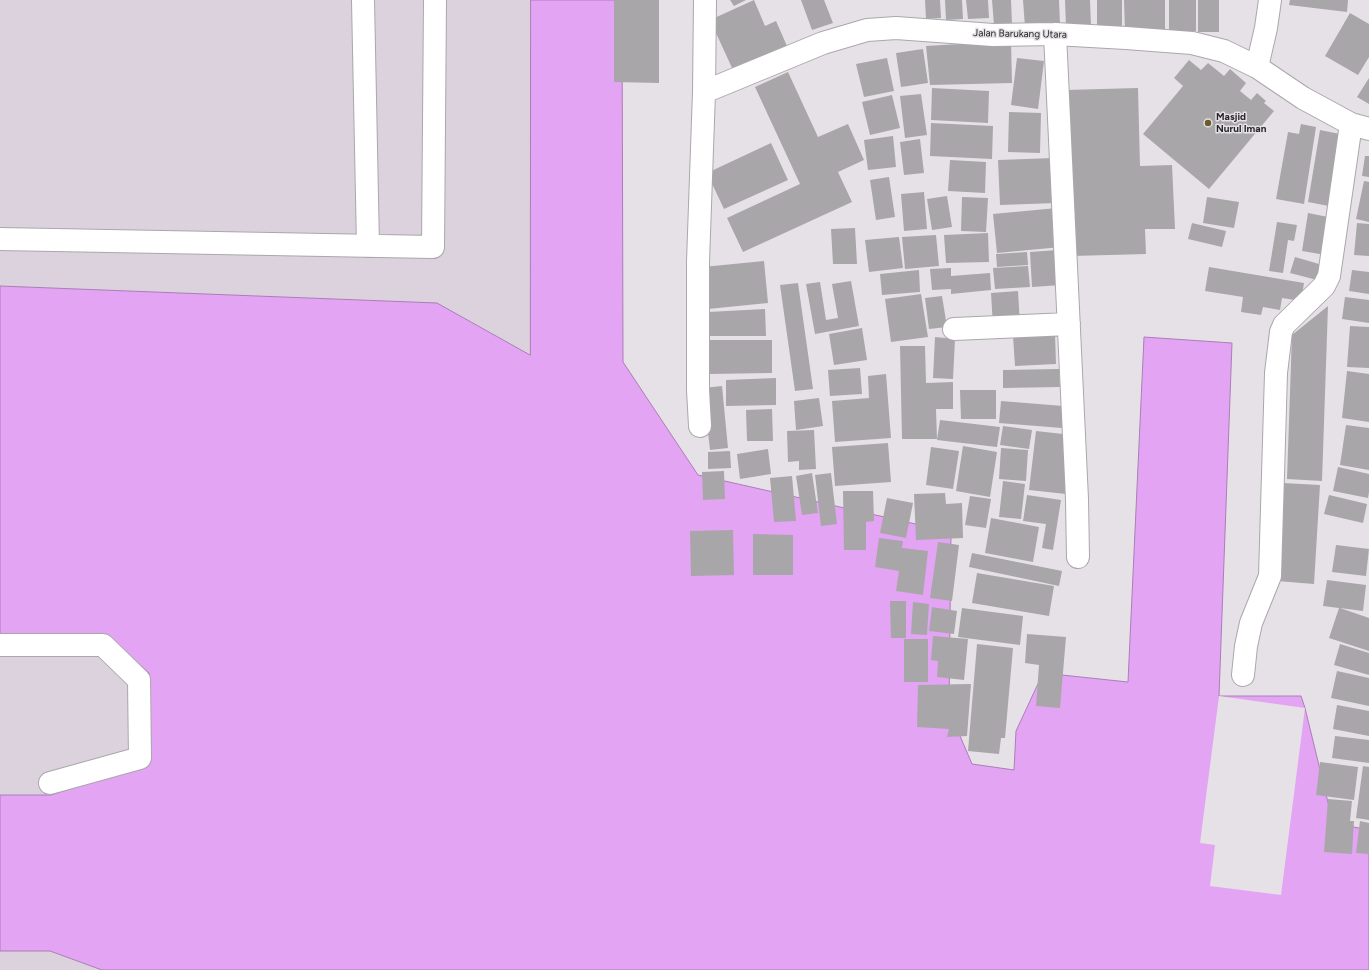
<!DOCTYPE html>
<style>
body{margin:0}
canvas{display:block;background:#e5e1e6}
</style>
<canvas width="1369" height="970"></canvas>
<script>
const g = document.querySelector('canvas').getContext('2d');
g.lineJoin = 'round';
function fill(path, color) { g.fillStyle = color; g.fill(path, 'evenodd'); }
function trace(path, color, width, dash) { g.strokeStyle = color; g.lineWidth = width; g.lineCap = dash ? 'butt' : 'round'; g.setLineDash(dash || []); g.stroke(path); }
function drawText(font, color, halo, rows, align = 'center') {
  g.font = font + ' Figtree,sans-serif'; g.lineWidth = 3; g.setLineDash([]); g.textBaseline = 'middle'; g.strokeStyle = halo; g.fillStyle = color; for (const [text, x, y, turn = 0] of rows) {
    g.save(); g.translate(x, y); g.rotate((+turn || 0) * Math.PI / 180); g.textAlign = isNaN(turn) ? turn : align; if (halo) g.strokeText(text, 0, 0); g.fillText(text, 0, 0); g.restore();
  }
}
fill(new Path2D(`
 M0 0H531L530 355 437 303 0 286Z
 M0 635H106L149 673 148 764 51 795H0Z
 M0 951H50L102 970H0Z`), '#dbd2dd');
const water = new Path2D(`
 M531 0H622L623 362 698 475 951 532 949 710 972 764 1014 770 1016 731 1043 673 1128 682 1144 337 1232 343 1219 696H1301L1305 708 1333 823 1369 830V970H102L50 951H0V795H51L148 764 149 673 106 635H0V286L437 303 530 355Z`);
fill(water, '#e3a4f4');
trace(water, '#aa7eb6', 1);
fill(new Path2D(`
 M1219 696 1305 708 1281 895 1210 886 1215 845 1200 843Z`), '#e5e1e6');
fill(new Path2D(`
 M614 0H659V83L614 82Z
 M730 0H746L734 6Z
 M754 0 765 26 776 21 787 46 733 70 710 20Z
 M801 0H824L833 23 812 30Z
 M925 0H940L941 18 926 19Z
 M945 0H962L963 19 946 20Z
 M966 0H988L989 18 968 19Z
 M992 0H1011L1012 24 994 25Z
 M1023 0H1059L1060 25 1025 27Z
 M1065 0H1090L1091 26 1066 27Z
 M1097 0H1122V35H1097Z
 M1124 0H1165V32H1125Z
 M1169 0H1196V31L1169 32Z
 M1198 0H1219V32H1198Z
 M1290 0H1348L1347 12 1289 5Z
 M1350 13 1369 24V57L1358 75 1325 56Z
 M1011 41 1012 83 930 85 926 46Z
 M923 49 928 83 901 87 896 53Z
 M887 58 894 91 864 97 856 64Z
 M1017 58 1044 61 1038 109 1011 105Z
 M1189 60 1201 70 1208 63 1224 76 1230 69 1246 83 1240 91 1251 100 1257 93 1266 101 1264 103 1274 111 1209 189 1143 134 1183 86 1174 78Z
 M788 72 818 137 848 124 864 160 838 172 852 202 743 252 727 218 800 184 755 87Z
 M1369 78V104L1357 97Z
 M932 88 989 91 988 123 931 120Z
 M1138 88 1140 166 1172 165 1175 229H1145L1146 254 1072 256 1066 90Z
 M921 94 927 135 905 138 900 96Z
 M892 95 900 128 870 135 862 102Z
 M1009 112 1041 113 1040 153 1008 152Z
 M931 123 993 126 992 159 930 156Z
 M1301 124 1316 127 1304 204 1276 199 1288 132 1299 134Z
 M1320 130 1345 135 1334 207 1308 202Z
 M893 136 896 167 868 170 864 140Z
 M920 139 924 173 904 175 900 142Z
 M771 143 788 180 724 209 707 173Z
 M1365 156H1369V177L1362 176Z
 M1054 158 1056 203 1000 205 998 160Z
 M950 160 986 162 985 193 948 191Z
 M889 177 895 217 876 220 870 180Z
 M1364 181 1369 182V222L1356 219Z
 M924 192 927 229 904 231 901 194Z
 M947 196 952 227 932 230 927 199Z
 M962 197 988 198 986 232 961 231Z
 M1207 197 1239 202 1234 228 1203 223Z
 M1057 208 1061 247 997 253 993 214Z
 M1308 213 1333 218 1326 255 1302 251Z
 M1277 222 1297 225 1294 241 1288 240 1283 273 1269 271Z
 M1192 223 1226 231 1222 247 1188 239Z
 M1357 223 1369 224V256L1354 255Z
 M855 228 857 264H833L831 229Z
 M988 233 989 262 946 263 944 235Z
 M936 235 939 266 905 269 902 237Z
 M899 237 903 268 869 272 865 240Z
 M1058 250 1061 285 1032 287 1030 252Z
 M1027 252 1028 265 997 267 996 254Z
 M1295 257 1326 266 1321 281 1290 273Z
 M764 261 768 303 708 309 703 267Z
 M1028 266 1030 287 995 289 993 268Z
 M1209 267 1304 283 1301 301 1282 298 1280 310 1263 307 1261 315 1241 312 1243 297 1205 291Z
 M951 268V276L990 273 991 290 951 294V289L932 290 930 269Z
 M919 270 920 292 882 295 880 274Z
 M1352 270 1369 272V294L1349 291Z
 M851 281 859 326 815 334 806 284 820 282 826 320 838 318 832 284Z
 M798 283 813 389 795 391 780 285Z
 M1018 291 1020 325 993 326 991 293Z
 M921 294 928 337 891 342 885 299Z
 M942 296 947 327 929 329 925 298Z
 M1345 297 1369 300V323L1342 319Z
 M1328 306 1322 481 1287 479 1292 335Z
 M765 309 766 336H708V312Z
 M1350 326 1369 327V368L1347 367Z
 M862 328 867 360 834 365 829 334Z
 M1055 334 1056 364 1015 366 1013 336Z
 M935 337 955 339 953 379 933 378Z
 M708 340H772V373L708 374Z
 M900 346H925L926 383 953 382V409H936L937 439H902Z
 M860 368 862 394 830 396 828 370Z
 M1059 369 1060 387 1003 388V370Z
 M1347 371 1369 374V422L1342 418Z
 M886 374 891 438 835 442 832 401 869 398 868 376Z
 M776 378V405L726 406V380Z
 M722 386 728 448 710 450 703 388Z
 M960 390H996V419H961Z
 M819 398 823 426 796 430 794 401Z
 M1001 401 1063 406 1062 428 999 423Z
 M772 409 773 441H747L746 410Z
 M940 420 1000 427 997 447 937 440Z
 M1346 425 1369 428V470L1340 465Z
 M1003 426 1032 430 1029 449 1000 445Z
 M814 430 816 469 799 470V461L788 462 787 431Z
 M1036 431 1072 435 1066 494 1029 490Z
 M888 443 891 482 835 486 832 447Z
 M963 446 997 452 990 497 956 491Z
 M931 447 959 451 953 489 926 485Z
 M1001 448 1028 450 1026 481 999 479Z
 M768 449 771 474 740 479 737 454Z
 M730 451 731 468 708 469V452Z
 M1338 467 1369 474V492L1368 498 1333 491Z
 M724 471 725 499 703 500 702 472Z
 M812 473 818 513 802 515 796 476Z
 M831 473 837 524 821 526 815 475Z
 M792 476 796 521 774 522 770 478Z
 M1003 481 1025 484 1021 519 999 517Z
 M1283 483 1320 485 1314 584 1277 581Z
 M843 491H873L874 521 866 522V550H844Z
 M945 493 946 504 962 503 963 538 916 540 914 494Z
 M1027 495 1061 500 1053 550 1042 548 1046 524 1023 521Z
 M1329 495 1367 504 1363 523 1324 514Z
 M970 496 991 499 986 528 965 525Z
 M887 498 913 503 906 538 880 533Z
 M991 518 1039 527 1033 562 985 553Z
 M733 530 734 575 691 576 690 531Z
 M753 534 793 535V575H753Z
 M879 538 903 541 902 548 928 551 923 595 896 591 899 571 875 567Z
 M938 542 959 545 952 601 930 598Z
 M1336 545 1369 549 1366 576 1332 572Z
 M972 553 1062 571 1059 586 969 567Z
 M977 573 1054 586 1049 616 972 603Z
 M1327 580 1366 585 1363 611 1340 608 1369 618V651L1329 638 1339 608 1323 606Z
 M890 601H906V638H891Z
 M913 602 929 604 927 635 911 634Z
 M932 607 957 611 954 634 929 631Z
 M962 608 1023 616 1020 645 958 637Z
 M1027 634 1066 637 1060 708 1036 706 1039 665 1025 663Z
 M933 636 968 639 964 680 937 677 938 661 931 660Z
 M904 639H928V682H904Z
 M977 644 1013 648 1005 738H1001L999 754 968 751Z
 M1340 644 1369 653V675L1334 665Z
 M1337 671 1369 678V706L1331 698Z
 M971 684 967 736 947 737 949 729 917 727 918 685Z
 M1337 705 1369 711V736L1333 729Z
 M1335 736 1369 740V763L1332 758Z
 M1320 762 1358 767 1354 800 1316 795Z
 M1363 766 1369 767V820L1356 818Z
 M1328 799 1352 801 1350 821H1354L1352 854 1324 852Z
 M1360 821 1369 823V854L1356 853Z`), '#a9a6aa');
const minor = new Path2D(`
 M363 0 368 246
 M1055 34 1077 499 1078 557
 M1257 67 1266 28 1270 0
 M704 92 823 43 867 30 896 28 993 35 1055 34 1126 38 1192 43 1224 51 1257 67 1303 98 1351 124 1369 129
 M0 239 433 247 435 0
 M954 329 1069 324
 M700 426 698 390V262L704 92 705 0
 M0 645H103L139 680 140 758 50 783
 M1243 675 1246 646 1251 623 1270 576 1276 373 1281 332 1284 325 1324 286 1329 276 1351 124`);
trace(minor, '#aba7ac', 24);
trace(minor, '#fff', 22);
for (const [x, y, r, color] of [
 [1208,123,4,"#6c5c2a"]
]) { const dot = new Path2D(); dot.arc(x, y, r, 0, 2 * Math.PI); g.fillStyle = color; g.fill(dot); trace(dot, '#e5e1e6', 1.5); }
drawText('10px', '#252426', '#e5e1e6', [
 ["Jalan Barukang Utara",1020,34,1]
]);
drawText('bold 10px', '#252426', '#e5e1e6', [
 ["Masjid",1216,117],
 ["Nurul Iman",1216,129]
], 'left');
</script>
